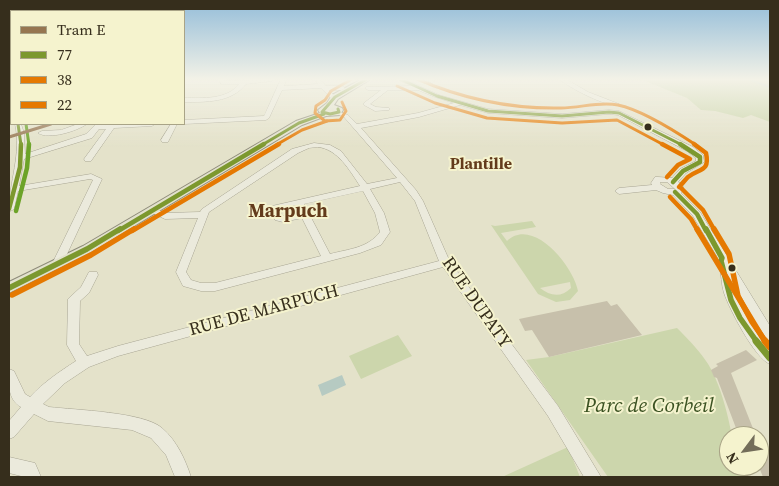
<!DOCTYPE html>
<style>
body{margin:0}
#map{position:relative;width:779px;height:486px;overflow:hidden;background:#e4e2ca;font-family:"Source Serif 4",serif}
canvas{display:block}
.frame{position:absolute;inset:0;border:10px solid #362e1c;pointer-events:none}
.legend{position:absolute;left:10px;top:10px;width:175px;height:115px;box-sizing:border-box;background:#f5f3ce;border:1px solid #a9a487;margin:0;padding:6px 9px;list-style:none;font-size:15px;color:#362e1c}
.legend li{display:flex;align-items:center;gap:10px;height:25px}
.legend b{width:25px;border:1px solid #a9a487}
.north{position:absolute;left:719px;top:426px;width:50px;height:50px;box-sizing:border-box;background:#f5f3ce;border:1px solid #a9a487;border-radius:50%;rotate:239deg;font-size:14px;font-weight:700;line-height:20px;text-align:center;color:#362e1c}
.north::after{content:'';display:block;margin:auto;width:18px;height:22px;background:#736d59;clip-path:polygon(50% 0,100% 100%,50% 72%,0 100%)}
</style>
<div id="map">
<canvas width="779" height="486"></canvas>
<div class="frame"></div>
<ul class="legend">
<li><b style="height:6px;background:#967651"></b>Tram E</li>
<li><b style="height:6px;background:#7c982e"></b>77</li>
<li><b style="height:6px;background:#e57902"></b>38</li>
<li><b style="height:6px;background:#e57901"></b>22</li>
</ul>
<div class="north">N</div>
</div>
<script>
const g = document.querySelector('canvas').getContext('2d');
g.lineJoin = 'round';
function fill(path, color) { g.fillStyle = color; g.fill(path, 'evenodd'); }
function trace(path, color, width, dash) { g.strokeStyle = color; g.lineWidth = width; g.lineCap = dash ? 'butt' : 'round'; g.setLineDash(dash || []); g.stroke(path); }
function drawText(font, color, halo, rows, align = 'center') {
  g.font = font + ' "Source Serif 4",serif'; g.lineWidth = 4; g.setLineDash([]); g.textBaseline = 'middle'; g.strokeStyle = halo; g.fillStyle = color; for (const [text, x, y, turn = 0] of rows) {
    g.save(); g.translate(x, y); g.rotate((+turn || 0) * Math.PI / 180); g.textAlign = isNaN(turn) ? turn : align; if (halo) g.strokeText(text, 0, 0); g.fillText(text, 0, 0); g.restore();
  }
}
fill(new Path2D(`
 M640 79H770V122L751 115 743 118 715 111 701 110 687 98Z
 M532 221 536 227 501 233 507 241C533 216 574 267 578 291L570 300 556 302 538 294 491 225 495 226ZM570 282 571 288C561 298 550 296 540 288Z
 M677 328C687 338 698 349 706 361 719 379 728 414 732 436H729V466H740L747 477H608L526 360 549 357Z
 M398 335 412 356 361 379 349 356Z
 M568 447 580 477H502Z`), '#ccd6ac');
fill(new Path2D(`
 M342 375 346 385 322 396 318 385Z`), '#b6cac2');
trace(new Path2D(`
 M748 79 770 87`), '#b6cac2', 2);
fill(new Path2D(`
 M607 301 611 306 617 304 642 335 549 357 532 330 525 331 519 319Z
 M746 350 757 360 731 373 756 436H739L717 378 714 377 711 370 718 366 716 364Z
 M759 444 766 446 770 455V477H763L759 467Z`), '#c7c0ab');
const minor = new Path2D(`
 M220 79H226V81L275 79 272 81 246 84C231 103 206 102 184 102V98C203 98 227 100 239 84H221Z
 M281 79H287L284 86 318 84 314 79H320L326 86H342L345 88 342 90H329L335 97 332 99 321 88 282 90 269 118 266 120 184 124H183L184 120 264 116Z
 M397 79H404L439 95 488 109 562 114 609 110 619 111 693 147 703 155 704 162 686 173 678 182 682 184 684 190 681 193 700 212 770 326V341L766 340 733 284 738 301 746 315 770 349V364C755 359 729 308 724 293 721 284 722 275 719 266L721 263 693 216 673 195 663 193 656 190 619 194 615 191 619 188 652 185 651 183 655 177H658L672 178 680 169 696 161V158L687 151 618 115 609 114 562 118 488 113 460 105 419 117 361 128 416 190 423 201 450 262 558 406 601 477H584L548 416 443 267 118 356 89 367 65 383 43 404 49 407C75 410 144 412 162 428 177 441 185 459 191 477H175L166 455 151 438 132 430 48 421 34 414 14 437 9 439V421L21 407C7 399 9 383 9 369L14 371 25 394 30 397C44 382 59 372 76 361L67 345 68 299 81 287 89 272H97L98 275 89 293 80 301 79 344 87 356 118 346 439 261 415 201 400 182 370 189 384 213 390 232 381 245 360 253 215 291H201L183 286 176 272 198 218 165 219 148 211 153 208 166 213 200 212 202 209 292 149 314 143 330 145 341 151 367 184 397 178 344 117 334 113 337 111 348 115 357 124 418 113 454 103 435 97 418 90H388L370 104 376 107 389 108V110L375 111 364 105V103L381 90H368L365 88 366 87 411 86ZM318 147C338 149 350 171 360 186L272 206 270 208 275 220 283 222 302 218 321 256 215 283H201L191 280 186 272 209 212 298 153 309 148ZM660 182H667L675 189H668L660 184ZM363 191 375 213 380 232C368 248 349 249 330 254L304 204ZM296 205 300 213 282 216 280 209Z
 M425 79H432L435 81 432 83Z
 M559 79H566L588 92 619 104C609 109 568 87 559 79Z
 M9 85H11V89H9Z
 M9 113 11 114V119L9 118Z
 M15 124H21L24 133 25 154 86 134 96 124H155L152 126 114 128 91 161H85L84 159 106 129H99L92 138 24 159 19 186 91 174 102 179 61 267H53L52 264 93 180 90 179 18 191 14 209 9 212C9 181 22 154 15 124Z
 M78 124H87C77 131 49 140 38 133L42 131 61 130Z
 M171 124H177L168 142H162L161 140Z
 M9 457 35 463 41 477H25L9 473Z`);
const major = new Path2D(`
 M362 79H371L338 99 334 105 342 108 343 110 340 115 326 116 302 125 91 252 9 293V282L83 246 296 121 320 113 318 110 327 103 332 95Z`);
trace(minor, '#a8a593', 1);
trace(major, '#8e8b7a', 2);
fill(minor, '#ebeadc');
fill(major, '#e2e1cd');
trace(new Path2D(`
 M400 79 437 96 488 111 562 116 609 112 619 113 682 145
 M338 109 339 112 330 114 322 112 335 97 367 79
 M18 124 21 145
 M262 145 299 123 324 114`), '#7c982e', 3);
trace(new Path2D(`
 M673 182 683 171 700 162V157L680 144
 M675 192 697 214 706 231
 M9 209 20 167 21 144
 M118 231 264 144`), '#7c982e', 4.5);
trace(new Path2D(`
 M706 229 722 258 721 261 731 300 740 318 757 342
 M9 288 87 249 120 229`), '#7c982e', 5.5);
trace(new Path2D(`
 M756 341 770 358`), '#7c982e', 7);
trace(new Path2D(`
 M397 86 435 103 487 118 562 123 617 120 664 145
 M276 145 302 130 327 121`), '#e57902', 3);
trace(new Path2D(`
 M662 144 690 159 678 165 667 177
 M670 197 691 219 698 231
 M132 231 279 144`), '#e57902', 4.5);
trace(new Path2D(`
 M697 229 764 340
 M12 295 91 255 134 229`), '#e57902', 5.5);
trace(new Path2D(`
 M417 79C463 99 511 109 561 108 580 108 600 101 618 105 642 110 675 131 696 145
 M342 102 346 111 340 120 325 121 315 113 316 106 325 100 331 91 352 79`), '#e57901', 3);
trace(new Path2D(`
 M679 187C682 184 685 180 688 177 700 168 710 172 706 153L694 144
 M680 187 703 210 715 231`), '#e57901', 4.5);
trace(new Path2D(`
 M714 229 729 254 738 296 752 322 766 342`), '#e57901', 5.5);
trace(new Path2D(`
 M765 341 770 347`), '#e57901', 7);
trace(new Path2D(`
 M26 124 29 145`), '#6ca328', 3);
trace(new Path2D(`
 M16 211 27 168 29 144`), '#6ca328', 4.5);
trace(new Path2D(`
 M9 137 51 124`), '#967651', 3);
const sky = g.createLinearGradient(0, 0, 0, 147);
sky.addColorStop(0, '#94bdd9');
sky.addColorStop(0.54, '#f3f2e7');
sky.addColorStop(1, '#f3f2e700');
g.fillStyle = sky;
g.fillRect(0, 0, 779, 147);
for (const [x, y, r, color] of [
 [648,127,4.5,"#362e1c"],
 [732,268,4.5,"#362e1c"]
]) { const dot = new Path2D(); dot.arc(x, y, r, 0, 2 * Math.PI); g.fillStyle = color; g.fill(dot); trace(dot, '#f5f3ce', 2); }
drawText('bold 16px', '#633b1b', '#f5f3ce', [
 ["Plantille",481,165]
]);
drawText('18px', '#362e1c', '#f5f3ce', [
 ["RUE DUPATY",476,303,55],
 ["RUE DE MARPUCH",264,311,-15]
]);
drawText('bold 19px', '#633b1b', '#f5f3ce', [
 ["Marpuch",288,212]
]);
drawText('italic 21px', '#3b5222', '#f5f3ce', [
 ["Parc de Corbeil",649,407]
]);
</script>
